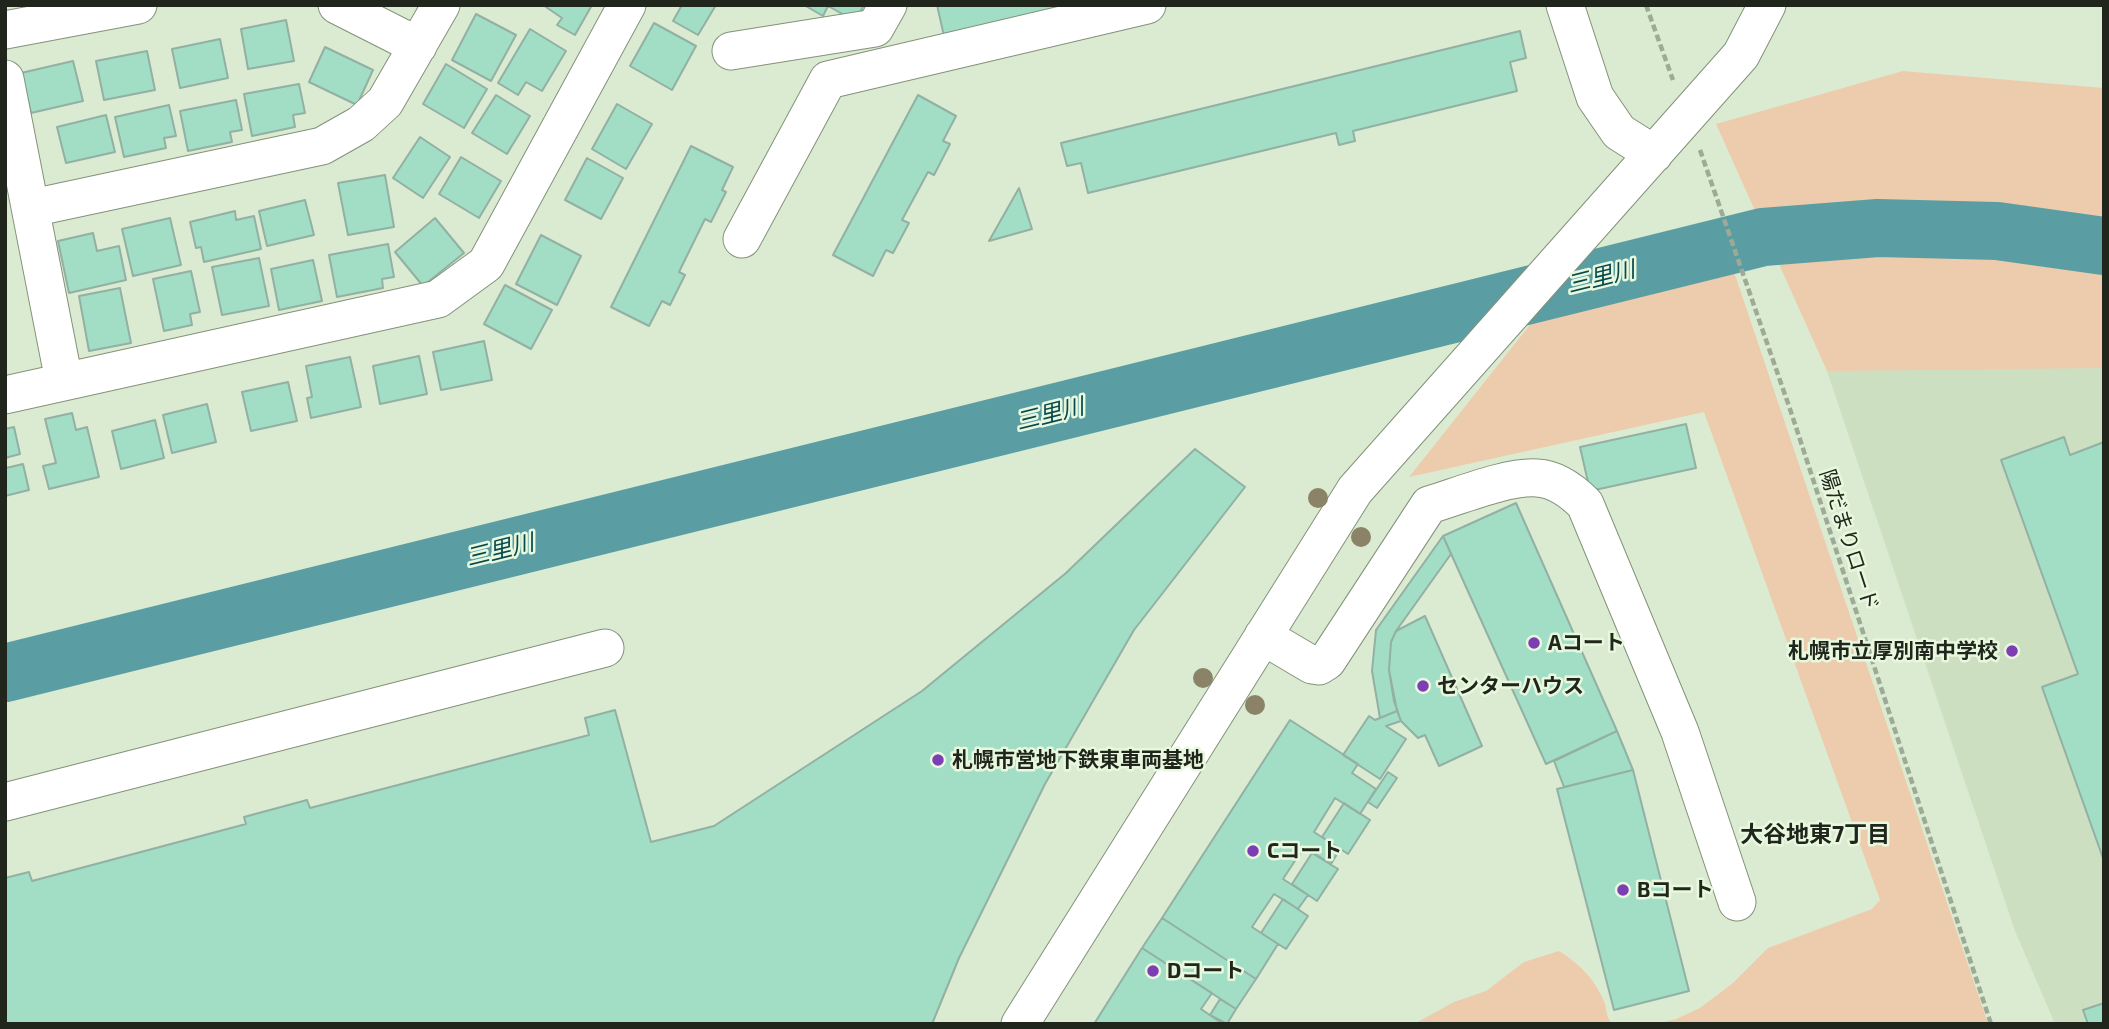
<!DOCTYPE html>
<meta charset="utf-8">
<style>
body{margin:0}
#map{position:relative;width:2109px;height:1029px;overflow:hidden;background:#dbebd1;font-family:"Exo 2",sans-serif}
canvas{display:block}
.frame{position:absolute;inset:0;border:7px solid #20261c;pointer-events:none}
</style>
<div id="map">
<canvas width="2109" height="1029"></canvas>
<div class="frame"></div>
</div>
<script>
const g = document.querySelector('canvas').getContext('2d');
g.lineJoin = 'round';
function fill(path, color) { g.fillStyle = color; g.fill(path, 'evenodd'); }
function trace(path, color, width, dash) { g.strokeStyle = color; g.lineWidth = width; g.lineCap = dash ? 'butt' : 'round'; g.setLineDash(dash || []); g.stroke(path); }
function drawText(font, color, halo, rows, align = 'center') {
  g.font = font + ' "Exo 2","Noto Sans JP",sans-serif'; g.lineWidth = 5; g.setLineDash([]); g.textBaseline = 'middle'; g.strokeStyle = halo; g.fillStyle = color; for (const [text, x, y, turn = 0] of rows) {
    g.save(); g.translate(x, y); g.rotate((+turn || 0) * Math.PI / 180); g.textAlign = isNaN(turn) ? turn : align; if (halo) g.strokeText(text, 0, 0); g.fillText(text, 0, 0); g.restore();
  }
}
fill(new Path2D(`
 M2012 357 2104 364V1024H2055L2015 931 1827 371Z`), '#ccdfc0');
fill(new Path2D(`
 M1903 71 2104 88V368L1827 371 1716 124Z
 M1729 257 1988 1024H1656L1676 1019 1700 1008 1733 983 1768 948 1872 909 1880 900 1704 412 1409 477 1548 302Z
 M1559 951C1580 964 1596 980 1605 1004 1607 1012 1606 1018 1613 1024H1414L1454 1002 1486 991 1524 962Z`), '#edccad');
trace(new Path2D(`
 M5 673 1763 237 1878 228 1997 231 2104 246`), '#5a9ea4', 58);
const building = new Path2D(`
 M543 5H592L575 35 557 25 562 18Z
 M682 5H716L698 35 673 21Z
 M804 5H864L855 21 828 6 823 16Z
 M937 5H1070L944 36Z
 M476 14 516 35 491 81 452 60Z
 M286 20 294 61 248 69 241 29Z
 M654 23 696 46 672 90 630 66Z
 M530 29 566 51 542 91 526 82 518 95 498 83Z
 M1520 31 1526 58 1510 62 1517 91 1353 131 1355 141 1339 145 1336 133 1088 193 1081 163 1067 166 1061 143Z
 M220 39 228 78 180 88 172 49Z
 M325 47 373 70 357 105 309 82Z
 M147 51 155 90 104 100 96 61Z
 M73 61 83 101 31 113 21 73Z
 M446 64 487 89 464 128 423 104Z
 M299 84 305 113 293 115 295 127 252 136 244 94Z
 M496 95 530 116 507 154 472 133Z
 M918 95 956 116 943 141 950 144 934 175 928 172 902 220 909 223 893 253 886 250 873 276 833 255Z
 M236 100 242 130 230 132 232 142 188 151 180 111Z
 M617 104 652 124 626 169 592 149Z
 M169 105 176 136 164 138 166 148 124 157 115 117Z
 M106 115 115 152 66 163 57 127Z
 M420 137 450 157 423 198 393 178Z
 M691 146 733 167 722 190 726 192 711 222 705 219 679 272 685 275 670 305 662 301 649 326 611 307Z
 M461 157 501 181 479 218 439 194Z
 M587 158 623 178 601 219 565 200Z
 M385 175 394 227 348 235 338 183Z
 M1019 188 1032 229 989 241Z
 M305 200 314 235 267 246 259 211Z
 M235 211 236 220 254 216 261 249 204 262 201 247 196 248 190 222Z
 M170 218 181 265 133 276 122 229Z
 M435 218 464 253 423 286 395 252Z
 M93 233 97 251 119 246 126 280 69 293 58 241Z
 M541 235 581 256 557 305 516 284Z
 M388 244 394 277 382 279 383 288 337 297 329 255Z
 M259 258 269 306 222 315 212 267Z
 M313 260 322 301 279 310 271 269Z
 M191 271 200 312 190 314 192 325 164 331 153 279Z
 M505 285 552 310 531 349 484 324Z
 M120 288 131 343 89 351 79 296Z
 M484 341 492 380 441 390 433 352Z
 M419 356 427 394 380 404 373 366Z
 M350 357 361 407 311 418 307 398 312 397 306 366Z
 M288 382 297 421 251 431 242 392Z
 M207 404 216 442 172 453 163 415Z
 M72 413 76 430 87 427 99 477 49 489 43 466 56 463 45 419Z
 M155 420 164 458 121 469 112 431Z
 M1686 424 1696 468 1590 491 1580 447Z
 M14 427 20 454 5 458V429Z
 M2064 437 2070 455 2104 442V861L2042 687 2078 674 2001 460Z
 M1195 449 1245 487 1134 630 1045 784 959 958 932 1024H5V878L29 872 32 881 246 824 244 817 307 800 310 808 589 735 585 718 615 710 651 842 714 826 922 691 1066 573Z
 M23 464 29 490 5 496V465L6 468Z
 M1516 503 1617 731 1546 764 1443 536Z
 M1443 536 1451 554 1396 631 1391 642 1389 670 1397 711 1380 718 1372 671 1376 630Z
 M1425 616 1482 746 1439 766 1425 735 1418 738 1401 721 1394 701 1389 670 1391 642 1396 631Z
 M1397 711 1401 721 1386 726 1406 739 1380 779 1343 755 1369 716 1375 720Z
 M1290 720 1358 764 1352 773 1376 789 1360 814 1335 798 1314 832 1340 849 1331 864 1304 847 1283 879 1308 895 1298 909 1274 894 1252 927 1278 944 1256 979 1162 918Z
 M1617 731 1633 770 1564 787 1554 761Z
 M1633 770 1689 991 1614 1010 1557 789Z
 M1388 772 1397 778 1377 808 1368 802Z
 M1344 803 1370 820 1348 854 1322 837Z
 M1312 853 1338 869 1317 901 1292 884Z
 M1283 899 1308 916 1286 949 1261 933Z
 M1162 918 1256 979 1236 1009 1142 948Z
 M1142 948 1212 993 1201 1009 1223 1024H1094Z
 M1220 999 1236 1009 1227 1024 1210 1015Z
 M2104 1003V1024H2088L2083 1010Z`);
fill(building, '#a2ddc5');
trace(building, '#92b0a3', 2);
const minor = new Path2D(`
 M337 5 418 46
 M1565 5 1595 97 1619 132 1654 154
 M5 30 138 5
 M731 51 875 28 888 5
 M5 79 64 381
 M32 208 322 146 361 124 385 102 441 5
 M742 239 828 80 1147 5
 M5 395 438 299 486 264 627 5
 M1263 636 1312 665 1319 666 1327 661 1429 505C1459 496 1507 476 1537 478 1556 479 1572 491 1585 504L1680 732 1737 902
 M5 802 605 648
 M1020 1024 1355 490 1741 55 1767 5`);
trace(minor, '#83927a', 39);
trace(new Path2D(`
 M1646 5 1673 80
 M1700 150 1791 412 1991 1024`), '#9daa95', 4.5, [7, 3.5]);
trace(minor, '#fff', 37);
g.fillStyle = '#8b8367';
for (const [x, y] of [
 [1318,498],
 [1361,537],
 [1203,678],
 [1255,705]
]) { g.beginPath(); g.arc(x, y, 10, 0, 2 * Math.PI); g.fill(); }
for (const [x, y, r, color] of [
 [1534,643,7,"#7d3eb3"],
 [2012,651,7,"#7d3eb3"],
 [1423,686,7,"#7d3eb3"],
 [938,760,7,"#7d3eb3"],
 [1253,851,7,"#7d3eb3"],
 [1623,890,7,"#7d3eb3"],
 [1153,971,7,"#7d3eb3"]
]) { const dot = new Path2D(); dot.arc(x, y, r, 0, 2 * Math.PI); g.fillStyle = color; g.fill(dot); trace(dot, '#e8f8de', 2.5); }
drawText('21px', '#20261c', '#e8f8de', [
 ["陽だまりロード",1849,540,72]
]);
drawText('bold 21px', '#20261c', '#e8f8de', [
 ["Aコート",1548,643],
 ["札幌市立厚別南中学校",1998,651,"right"],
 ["センターハウス",1437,686],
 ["札幌市営地下鉄東車両基地",952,760],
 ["Cコート",1267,851],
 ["Bコート",1637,890],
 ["Dコート",1167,971]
], 'left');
drawText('italic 23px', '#08494e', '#e8f8de', [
 ["三里川",1601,277,-14],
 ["三里川",1050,414,-14],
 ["三里川",500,550,-14]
]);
drawText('bold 23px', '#20261c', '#e8f8de', [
 ["大谷地東7丁目",1815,834]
]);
</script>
